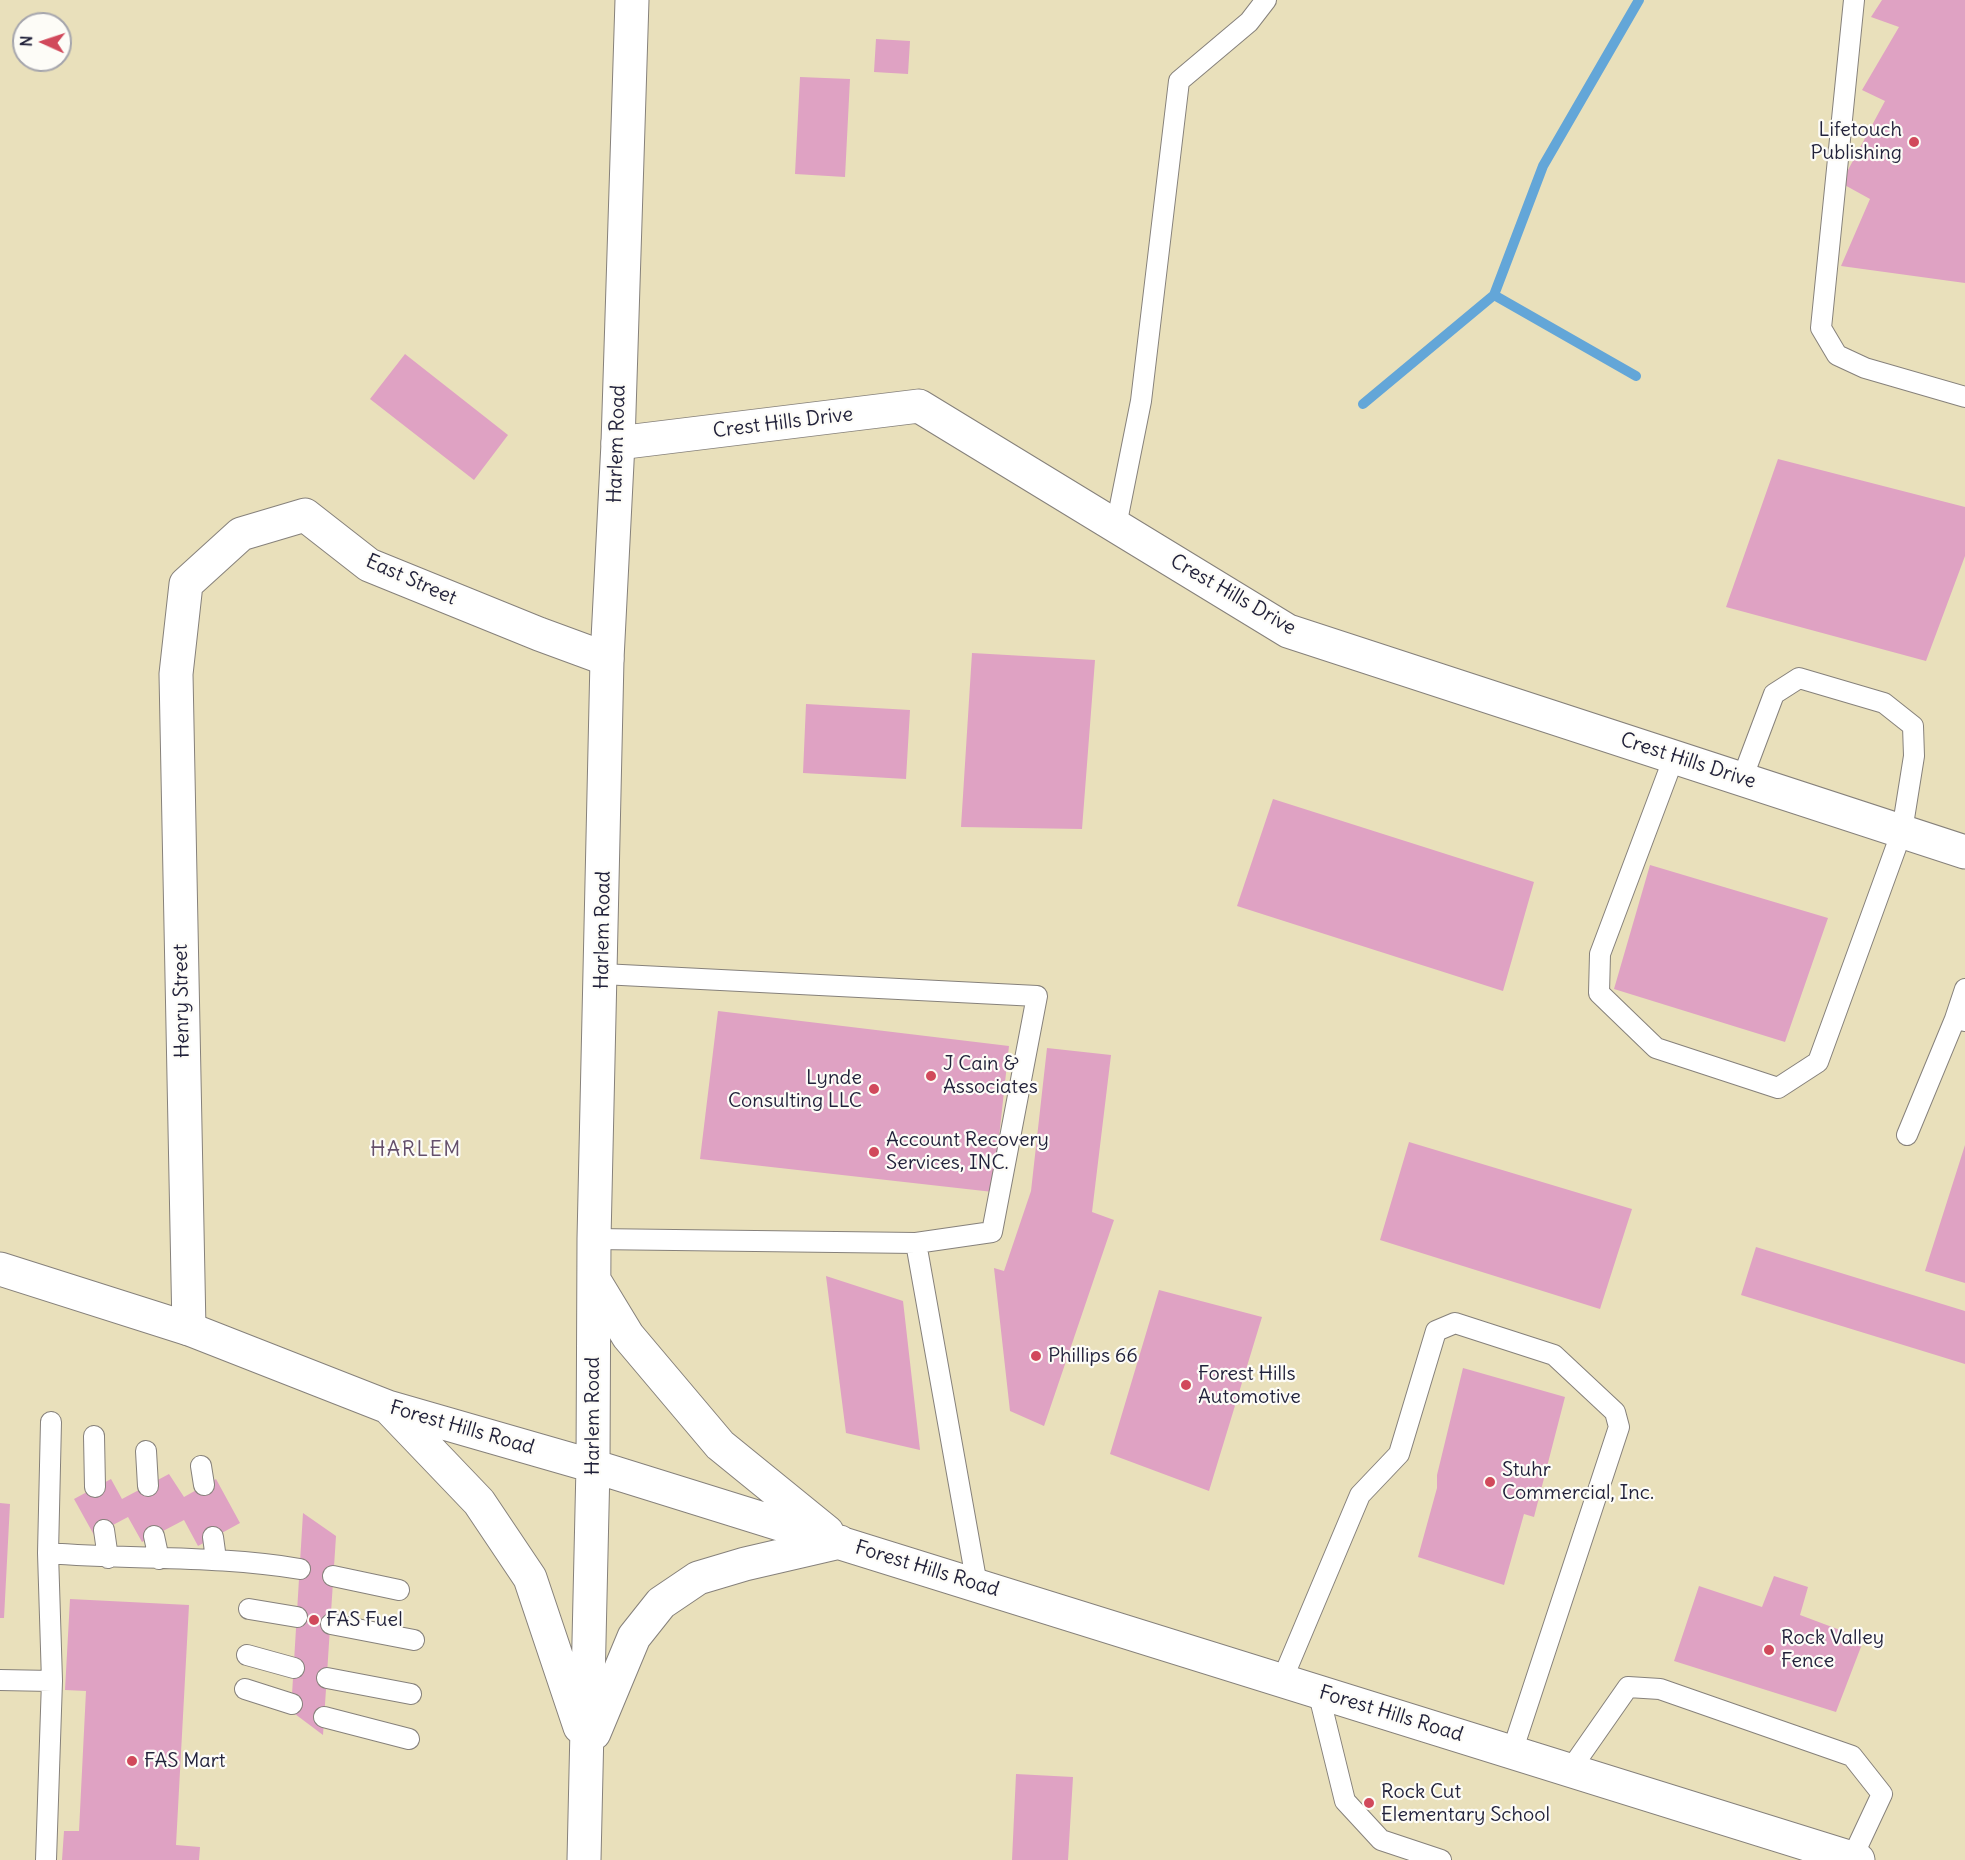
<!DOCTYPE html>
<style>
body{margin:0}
#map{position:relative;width:1965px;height:1860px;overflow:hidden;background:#e9e0bb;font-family:Delius,sans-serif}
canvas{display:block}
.north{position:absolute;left:12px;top:12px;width:60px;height:60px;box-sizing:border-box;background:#fdfcf7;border:2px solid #a5a5ac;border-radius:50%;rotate:273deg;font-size:16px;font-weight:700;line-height:24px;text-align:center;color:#22223b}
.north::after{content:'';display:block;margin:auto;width:21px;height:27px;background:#d1495b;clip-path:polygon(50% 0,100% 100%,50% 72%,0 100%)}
</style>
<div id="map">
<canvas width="1965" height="1860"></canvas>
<div class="north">N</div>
</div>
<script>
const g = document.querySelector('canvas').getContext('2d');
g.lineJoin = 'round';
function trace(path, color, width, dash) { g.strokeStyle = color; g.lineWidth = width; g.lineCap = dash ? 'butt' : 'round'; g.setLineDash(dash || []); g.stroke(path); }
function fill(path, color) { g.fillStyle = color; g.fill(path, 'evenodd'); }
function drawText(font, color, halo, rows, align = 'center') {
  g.font = font + ' Delius,sans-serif'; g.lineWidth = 4.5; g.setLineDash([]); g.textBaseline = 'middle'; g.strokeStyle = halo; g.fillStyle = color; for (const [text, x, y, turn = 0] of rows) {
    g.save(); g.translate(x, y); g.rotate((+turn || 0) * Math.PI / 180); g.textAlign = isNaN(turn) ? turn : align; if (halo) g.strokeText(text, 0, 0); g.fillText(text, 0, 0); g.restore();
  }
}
trace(new Path2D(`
 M1494 295 1636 376
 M1363 404 1494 295 1543 166 1639 0`), '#63a6d8', 10);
fill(new Path2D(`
 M1882 0H1965V283L1841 266 1870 199 1841 183 1885 101 1862 90 1899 27 1871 17Z
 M876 39 910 41 908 74 874 72Z
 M800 77 850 79 845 177 795 174Z
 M405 354 508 435 474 480 370 399Z
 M1778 459 1965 507V556L1926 661 1726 607Z
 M972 653 1095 660 1082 829 961 827Z
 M806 704 910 710 906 779 803 773Z
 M1273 799 1534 882 1503 991 1237 906Z
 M1650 865 1828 918 1785 1042 1614 989Z
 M718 1011 1009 1046 993 1192 700 1159Z
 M1047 1048 1111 1055 1092 1212 1114 1220 1044 1426 1010 1411 994 1268 1004 1271 1031 1191Z
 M1409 1142 1632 1209 1600 1309 1380 1240Z
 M1965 1145V1283L1925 1271Z
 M1756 1247 1965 1311V1364L1741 1295Z
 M826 1276 903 1301 920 1450 846 1433Z
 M1159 1290 1262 1317 1209 1491 1110 1454Z
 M1463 1368 1565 1397 1534 1517 1524 1514 1504 1585 1418 1557 1437 1488V1475Z
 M169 1474 184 1497 216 1479 240 1523 198 1546 184 1520 142 1542 128 1517 94 1535 74 1499 111 1479 122 1499Z
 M0 1503 10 1504 4 1618H0Z
 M303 1513 336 1536 323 1735 291 1711Z
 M1774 1576 1808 1587 1800 1615 1864 1639 1836 1712 1674 1661 1699 1586 1762 1607Z
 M70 1599 189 1605 176 1845 200 1847 199 1860H62L64 1831H79L86 1691 65 1690Z
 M1016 1774 1073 1777 1068 1860H1012Z`), '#dfa2c3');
const lane = new Path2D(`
 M1854 0 1821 328 1837 355 1865 368 1965 397
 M1116 526 1141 401 1179 81 1249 22 1266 0
 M1674 757 1600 954 1599 993 1656 1048 1778 1088 1818 1062 1902 831 1914 756 1913 726 1884 703 1799 678 1774 694 1742 779
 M602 974 1037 996 992 1232 916 1243
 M1965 989 1955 1019 1965 1021
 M1907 1135 1955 1019
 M594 1239 916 1243 977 1585
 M94 1436 95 1487
 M146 1451 148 1486
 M201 1466 204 1485
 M104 1530 108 1558
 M154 1536 159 1559
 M213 1537 216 1559
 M48 1553C132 1560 217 1555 300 1569
 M333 1576 399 1590
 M249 1609 297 1617
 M331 1624 414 1640
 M247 1655 294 1668
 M327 1678 411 1694
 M0 1680 52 1681
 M1282 1680 1360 1495 1399 1454 1436 1331 1455 1323 1554 1355 1615 1412 1619 1427 1512 1752
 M245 1689 292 1704
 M1318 1691 1345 1801 1381 1840 1441 1860
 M324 1717 409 1739
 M1570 1770 1628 1687 1660 1689 1852 1756 1882 1794 1852 1858
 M46 1860 52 1681 48 1553 51 1422`);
const street = new Path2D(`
 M618 443 919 406 1288 631 1965 852
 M189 1329 176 674 186 584 241 534 305 515 369 565 539 634 607 659`);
const secondary = new Path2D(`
 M0 1269 189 1329 388 1407 593 1466 1858 1860
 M594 1280 628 1336 720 1445 827 1532
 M390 1409 479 1502 530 1578 580 1727
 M594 1733 634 1637 661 1603 698 1578 745 1564 840 1542
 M584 1860 593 1466 594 1239 607 659 618 443 632 0`);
trace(lane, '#86817b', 22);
trace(street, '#86817b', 35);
trace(secondary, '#86817b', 35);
trace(lane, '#fff', 20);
trace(street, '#fff', 33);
trace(secondary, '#fff', 33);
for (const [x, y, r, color] of [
 [1914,142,6,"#d1495b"],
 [931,1076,6,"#d1495b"],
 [874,1089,6,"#d1495b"],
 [874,1152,6,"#d1495b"],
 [1036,1356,6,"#d1495b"],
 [1186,1385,6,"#d1495b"],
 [1490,1482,6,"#d1495b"],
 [314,1620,6,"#d1495b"],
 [1769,1650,6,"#d1495b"],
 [132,1761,6,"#d1495b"],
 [1369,1803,6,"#d1495b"]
]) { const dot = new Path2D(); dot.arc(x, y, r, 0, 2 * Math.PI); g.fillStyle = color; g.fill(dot); trace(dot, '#fdfcf7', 2); }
drawText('20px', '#22223b', '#fdfcf7', [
 ["Lifetouch",1902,130,"right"],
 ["Publishing",1902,153,"right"],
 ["J Cain &",943,1064],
 ["Associates",943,1087],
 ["Lynde",862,1078,"right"],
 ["Consulting LLC",862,1101,"right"],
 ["Account Recovery",886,1140],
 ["Services, INC.",886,1163],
 ["Phillips 66",1048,1356],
 ["Forest Hills",1198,1374],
 ["Automotive",1198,1397],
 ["Stuhr",1502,1470],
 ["Commercial, Inc.",1502,1493],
 ["FAS Fuel",326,1620],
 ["Rock Valley",1781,1638],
 ["Fence",1781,1661],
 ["FAS Mart",144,1761],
 ["Rock Cut",1381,1792],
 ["Elementary School",1381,1815]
], 'left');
drawText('20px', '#22223b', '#fdfcf7', [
 ["Crest Hills Drive",783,423,-7],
 ["Harlem Road",617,444,-88],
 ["East Street",411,580,24],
 ["Crest Hills Drive",1233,595,30],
 ["Crest Hills Drive",1688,761,18],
 ["Harlem Road",603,930,-89],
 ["Henry Street",182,1001,-91],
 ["Harlem Road",593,1416,-90],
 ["Forest Hills Road",462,1428,16],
 ["Forest Hills Road",927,1569,17],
 ["Forest Hills Road",1391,1714,17]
]);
g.letterSpacing = '1.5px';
drawText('21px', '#644f6b', '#fdfcf7', [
 ["HARLEM",416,1150]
]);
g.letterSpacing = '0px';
</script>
